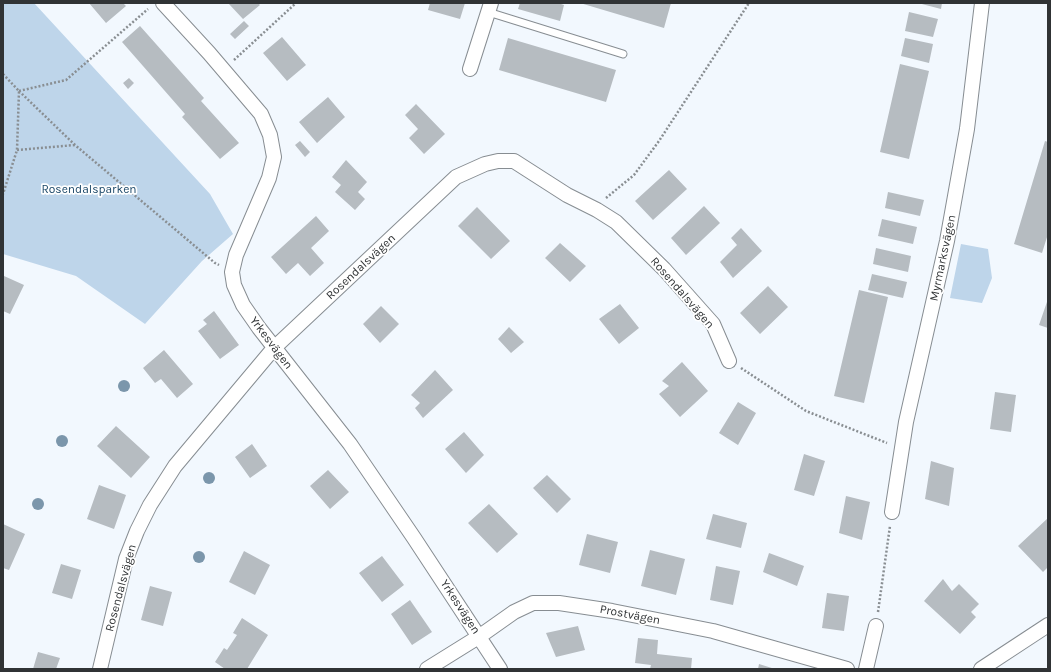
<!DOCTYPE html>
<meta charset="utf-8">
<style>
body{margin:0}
#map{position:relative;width:1051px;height:672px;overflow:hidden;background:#f2f8fe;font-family:Karla,sans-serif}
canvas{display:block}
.frame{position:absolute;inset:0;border:4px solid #303335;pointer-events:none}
</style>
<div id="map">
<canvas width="1051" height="672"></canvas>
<div class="frame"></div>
</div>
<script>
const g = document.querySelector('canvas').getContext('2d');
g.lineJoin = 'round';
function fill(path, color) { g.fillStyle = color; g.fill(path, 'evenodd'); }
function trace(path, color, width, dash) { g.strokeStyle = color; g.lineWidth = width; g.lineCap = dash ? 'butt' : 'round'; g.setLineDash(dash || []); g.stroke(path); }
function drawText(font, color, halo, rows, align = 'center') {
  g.font = font + ' Karla,sans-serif'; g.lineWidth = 3.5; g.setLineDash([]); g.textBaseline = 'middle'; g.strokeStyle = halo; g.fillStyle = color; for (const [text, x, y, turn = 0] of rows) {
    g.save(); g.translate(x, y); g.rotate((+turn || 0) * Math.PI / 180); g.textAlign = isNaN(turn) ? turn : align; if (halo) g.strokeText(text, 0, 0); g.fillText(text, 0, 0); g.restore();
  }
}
fill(new Path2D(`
 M3 3H34L210 194 233 234 202 261 145 324 76 276 3 254Z
 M961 244 988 249 992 278 982 303 950 298Z`), '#bed5ea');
fill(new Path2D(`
 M89 3H123L126 6 106 23Z
 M228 3H258L260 5 243 19Z
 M430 3H465L460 19 428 10Z
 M520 3H558L564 5 560 21 518 9Z
 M580 3H671L664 28Z
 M918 3H942L941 9Z
 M909 12 938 19 933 37 905 31Z
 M244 21 249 26 235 39 230 34Z
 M140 26 204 98 201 101 239 143 220 159 182 117 185 114 122 42Z
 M282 37 306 65 287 81 263 53Z
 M508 38 616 70 606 102 499 70Z
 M905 38 933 44 929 63 901 56Z
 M900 64 929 71 909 159 880 152Z
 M129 78 134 83 128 89 123 83Z
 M328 97 345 117 317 143 299 122Z
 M416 104 445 134 424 154 409 138 418 129 405 115Z
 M300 141 310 152 305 157 295 145Z
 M1045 141 1048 142V234L1042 253 1014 244Z
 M346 160 367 182 358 192 365 199 355 210 335 192 341 185 332 177Z
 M669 170 687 189 653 220 635 201Z
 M888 192 924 200 920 216 885 208Z
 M704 206 720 223 686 255 671 238Z
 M477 207 510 241 491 259 458 226Z
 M316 216 329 231 311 248 324 263 310 276 298 263 286 274 271 257Z
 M882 219 917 227 913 244 878 236Z
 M741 228 762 251 733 278 720 262 737 245 731 238Z
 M560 243 586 266 570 282 545 258Z
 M876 248 911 256 908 272 873 264Z
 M872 274 907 282 903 298 868 290Z
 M4 276 24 285 10 314 3 311V279Z
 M768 286 788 307 760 334 740 313Z
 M859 290 888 297 864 403 834 396Z
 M1048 299V328L1039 325Z
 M620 304 639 328 619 344 599 319Z
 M381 306 399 324 380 343 363 324Z
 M214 311 239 345 220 359 198 331 207 324 203 320Z
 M509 327 524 342 511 353 498 339Z
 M164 350 193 384 177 398 161 379 155 383 143 368Z
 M682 362 708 391 680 417 659 394 669 386 662 381Z
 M435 370 453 390 423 418 415 408 420 403 411 395Z
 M995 392 1016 395 1011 432 990 429Z
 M738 402 756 413 738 445 719 433Z
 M116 426 150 457 131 478 97 446Z
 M464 432 484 455 466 473 445 449Z
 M252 444 267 466 250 478 235 457Z
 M804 454 825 461 814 496 794 490Z
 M931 461 954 468 949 506 925 499Z
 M328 470 349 492 330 509 310 486Z
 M547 475 571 499 557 513 533 488Z
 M99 485 126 495 114 529 87 519Z
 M846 496 870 502 862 540 839 533Z
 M489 504 518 534 497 553 468 523Z
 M713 514 747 523 741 548 706 539Z
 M1048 518V567L1043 572 1018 546Z
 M3 524 25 534 9 570 3 568Z
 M587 534 618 542 610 573 579 565Z
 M650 550 685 559 676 595 641 586Z
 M244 551 270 565 255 595 229 582Z
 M769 553 804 566 797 586 763 572Z
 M382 556 404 585 382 602 359 573Z
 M61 564 81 570 72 599 52 593Z
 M716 566 740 571 733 605 710 600Z
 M943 579 952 591 959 584 979 604 971 612 976 617 960 634 924 601Z
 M150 586 172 592 163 626 141 620Z
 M827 593 849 596 844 631 822 628Z
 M410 600 432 632 412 645 391 614Z
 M242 618 268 635 247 669H225L215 662 224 648 227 650 237 635 233 633Z
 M578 626 585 650 556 657 546 633Z
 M638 638 658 640 657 654 692 658 691 669H650L651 665 635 663Z
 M38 652 60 658 56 669H33Z
 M759 664 775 669H758Z`), '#b6bcc1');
const service = new Path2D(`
 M488 12 623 54`);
const minor = new Path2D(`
 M163 3 209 53 261 114 270 135 274 157 269 178 236 255 232 272 234 285 243 305 259 328 350 444 414 538 500 669
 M470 69 491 3
 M892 512 906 422 947 241 967 129 982 3
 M100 669 126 559 137 531 150 505 175 466 274 348 456 177 485 164 498 161H514L567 195 597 210 616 222 664 269 713 324 729 361
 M427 669 480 636 514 612 533 603H559L612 611 713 631 847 669
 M866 669 876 626
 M981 669 1048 625`);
trace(service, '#878d92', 9);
trace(minor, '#878d92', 16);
trace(new Path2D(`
 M234 60 296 3
 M3 74 19 91 17 150 3 194
 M19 91 75 145 215 263 219 265
 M19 91 66 80 148 9
 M17 150 75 145
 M606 198 634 175 659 141 749 3
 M741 368 806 411 887 443
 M878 612 890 526`), '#898e92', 2.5, [2, 2]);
trace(service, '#fff', 7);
trace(minor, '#fff', 14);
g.fillStyle = '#7b96ab';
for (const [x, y] of [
 [124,386],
 [62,441],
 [209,478],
 [38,504],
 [199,557]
]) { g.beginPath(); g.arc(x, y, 6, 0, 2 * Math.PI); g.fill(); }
drawText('12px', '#194667', '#fff', [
 ["Rosendalsparken",89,190]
]);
drawText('12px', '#303335', '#fff', [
 ["Myrmarksvägen",943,258,-78],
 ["Rosendalsvägen",361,267,-43],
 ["Rosendalsvägen",682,293,49],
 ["Yrkesvägen",271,343,53],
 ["Rosendalsvägen",121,588,-75],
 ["Yrkesvägen",460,607,57],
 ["Prostvägen",630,615,11]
]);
</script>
